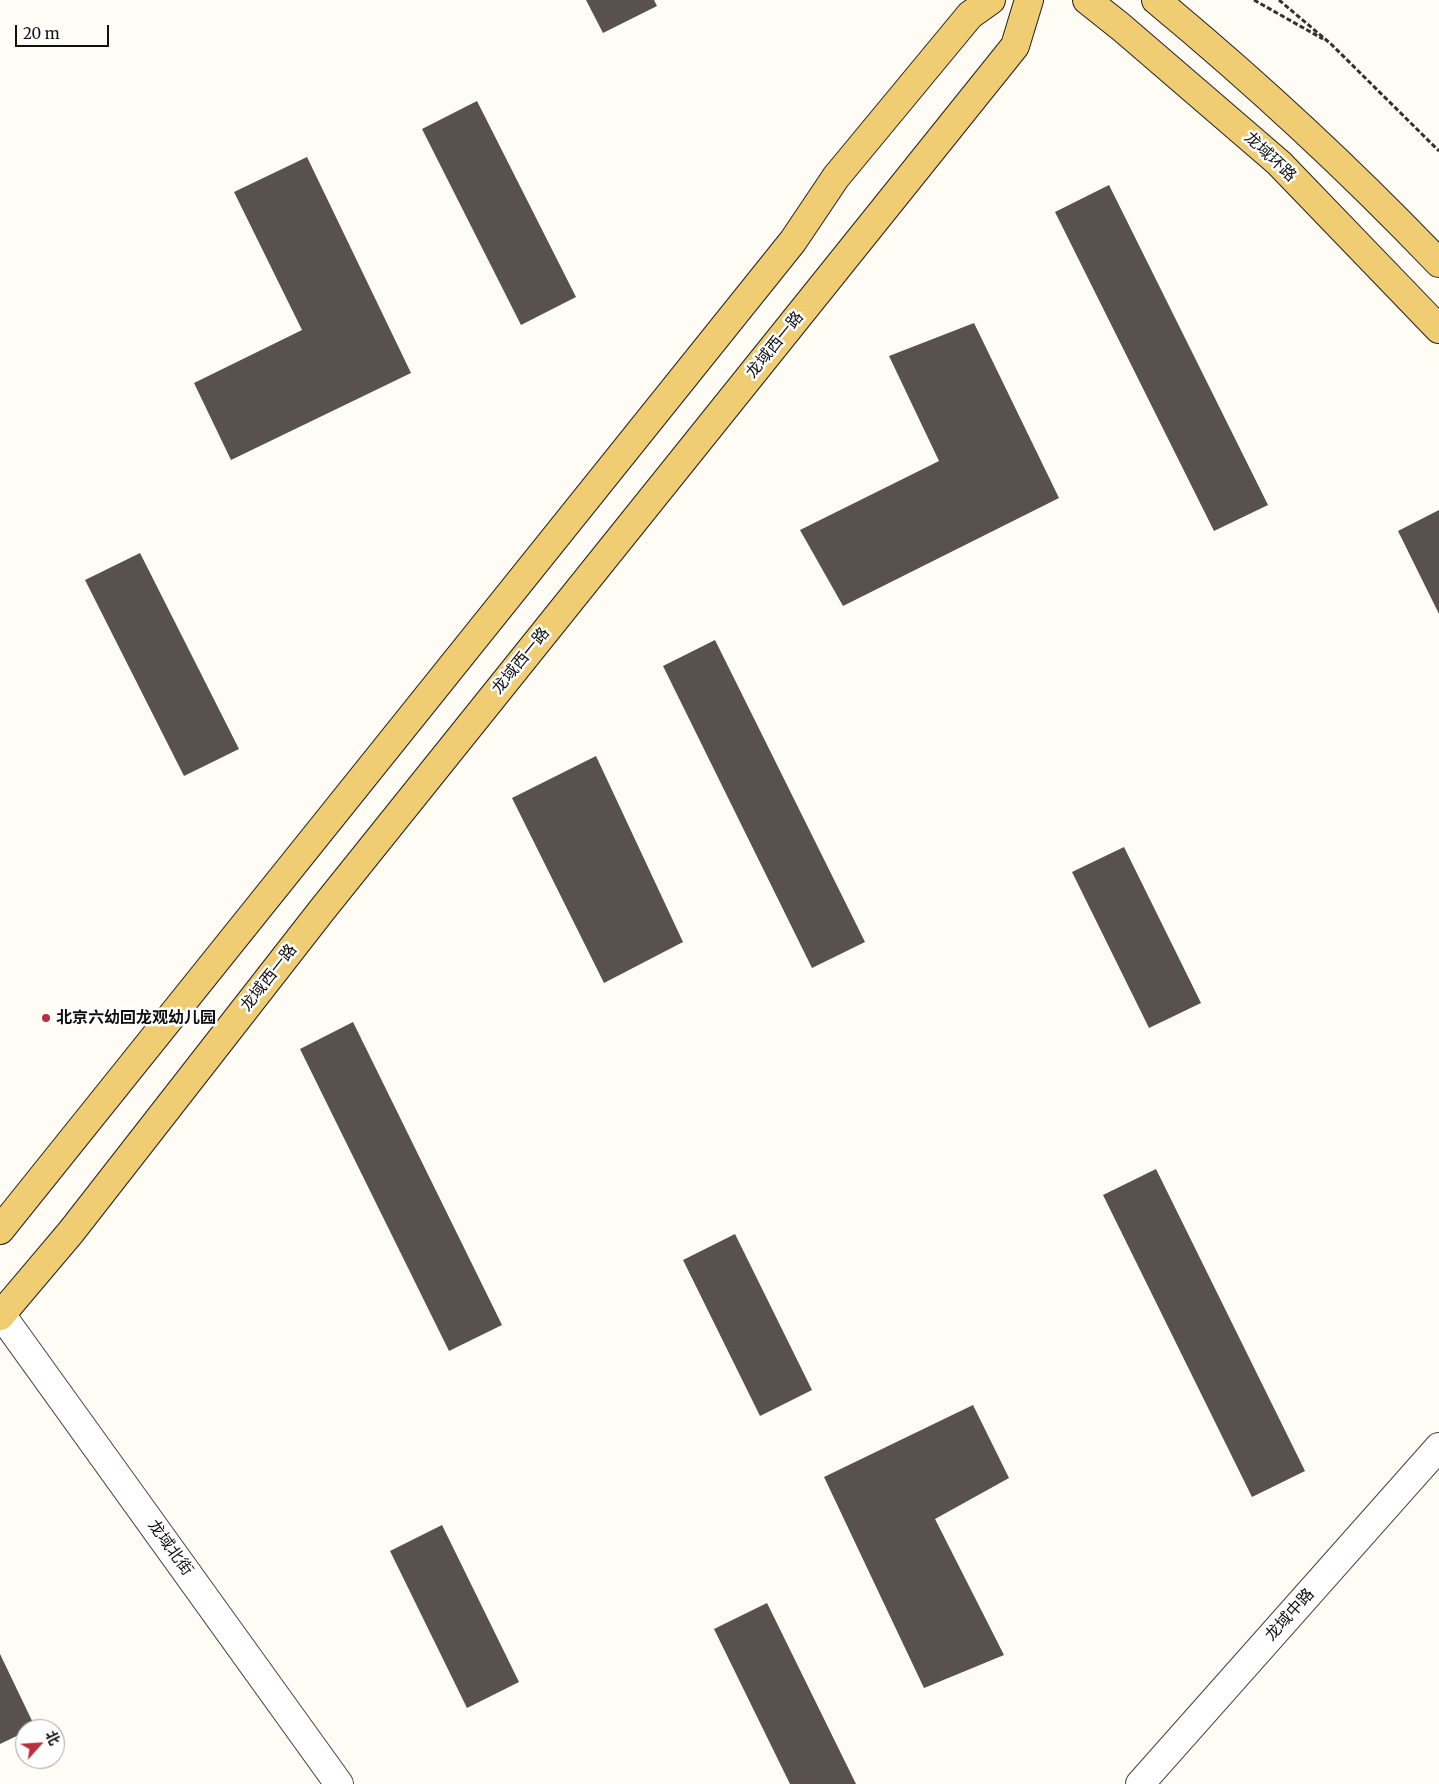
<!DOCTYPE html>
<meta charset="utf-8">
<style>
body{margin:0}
#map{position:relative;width:1439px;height:1784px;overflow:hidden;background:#fefcf4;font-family:Merriweather,"Noto Sans SC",serif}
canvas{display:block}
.north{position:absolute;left:15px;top:1719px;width:50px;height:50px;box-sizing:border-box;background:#fff;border:1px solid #9f9f9f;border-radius:50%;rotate:64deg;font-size:14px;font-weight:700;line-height:20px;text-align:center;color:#101010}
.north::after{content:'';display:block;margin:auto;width:18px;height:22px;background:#b92f3c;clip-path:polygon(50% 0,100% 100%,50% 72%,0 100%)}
.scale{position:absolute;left:15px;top:25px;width:94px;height:22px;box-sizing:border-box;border:2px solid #101010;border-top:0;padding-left:6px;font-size:15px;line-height:18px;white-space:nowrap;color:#101010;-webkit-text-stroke:4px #fff;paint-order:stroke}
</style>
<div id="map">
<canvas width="1439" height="1784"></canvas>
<div class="north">北</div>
<div class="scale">20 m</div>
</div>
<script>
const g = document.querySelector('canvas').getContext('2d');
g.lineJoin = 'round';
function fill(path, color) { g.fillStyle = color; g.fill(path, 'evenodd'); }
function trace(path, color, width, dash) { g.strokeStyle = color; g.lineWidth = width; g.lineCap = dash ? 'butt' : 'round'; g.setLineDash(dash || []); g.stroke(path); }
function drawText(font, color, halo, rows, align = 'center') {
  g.font = font + ' Merriweather,"Noto Sans SC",serif'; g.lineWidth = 5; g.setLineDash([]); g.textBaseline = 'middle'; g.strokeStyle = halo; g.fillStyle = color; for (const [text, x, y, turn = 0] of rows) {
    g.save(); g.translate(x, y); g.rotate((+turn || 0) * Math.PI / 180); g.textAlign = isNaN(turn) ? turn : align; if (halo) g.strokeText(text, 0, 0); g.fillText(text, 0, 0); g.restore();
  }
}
fill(new Path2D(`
 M586 0H654L657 6 603 33Z
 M477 101 576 297 521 325 422 129Z
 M307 157 411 373 231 460 194 383 302 330 234 192Z
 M1109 185 1268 505 1214 531 1055 212Z
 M974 323 1059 498 843 606 800 530 939 461 889 356Z
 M1439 510V614L1398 531Z
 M140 553 239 749 184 776 85 580Z
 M715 640 865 942 812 968 663 666Z
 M596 756 683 942 604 983 512 798Z
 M1124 847 1201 1003 1149 1028 1072 872Z
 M353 1022 502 1325 449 1351 300 1049Z
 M1156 1169 1305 1471 1252 1497 1103 1195Z
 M735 1234 812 1390 760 1416 683 1260Z
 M973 1405 1009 1478 935 1519 1004 1655 924 1688 824 1477Z
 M442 1525 519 1682 467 1708 390 1551Z
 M767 1603 856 1784H790L714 1629Z
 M0 1654 35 1727 25 1729V1732L0 1744Z`), '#58514d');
const minor = new Path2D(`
 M0 1313 339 1784
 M1140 1784 1439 1447`);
const major = new Path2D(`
 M1087 0 1121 27 1279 163 1439 329
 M1156 0C1255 82 1350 170 1439 263
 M0 1230 793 241 836 177 970 15 991 0
 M0 1316 71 1232 322 910 1015 46 1029 0`);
trace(minor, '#434343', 30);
trace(major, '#212121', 30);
trace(new Path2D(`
 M1254 0 1323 39
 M1279 0 1331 44 1439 151`), '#323232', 3, [5, 2.5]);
trace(minor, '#fff', 28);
trace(major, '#f0cc72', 28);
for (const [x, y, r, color] of [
 [46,1018,5,"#b92f3c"]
]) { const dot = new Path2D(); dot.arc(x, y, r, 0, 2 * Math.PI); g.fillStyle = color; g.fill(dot); trace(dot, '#fff', 2); }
drawText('16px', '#101010', '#fff', [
 ["龙域环路",1270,157,43],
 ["龙域西一路",775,345,-51],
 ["龙域西一路",521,661,-51],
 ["龙域西一路",269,978,-52],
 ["龙域北街",170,1548,54],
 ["龙域中路",1290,1615,-48]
]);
drawText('bold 16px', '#101010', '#fff', [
 ["北京六幼回龙观幼儿园",56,1018]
], 'left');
</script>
